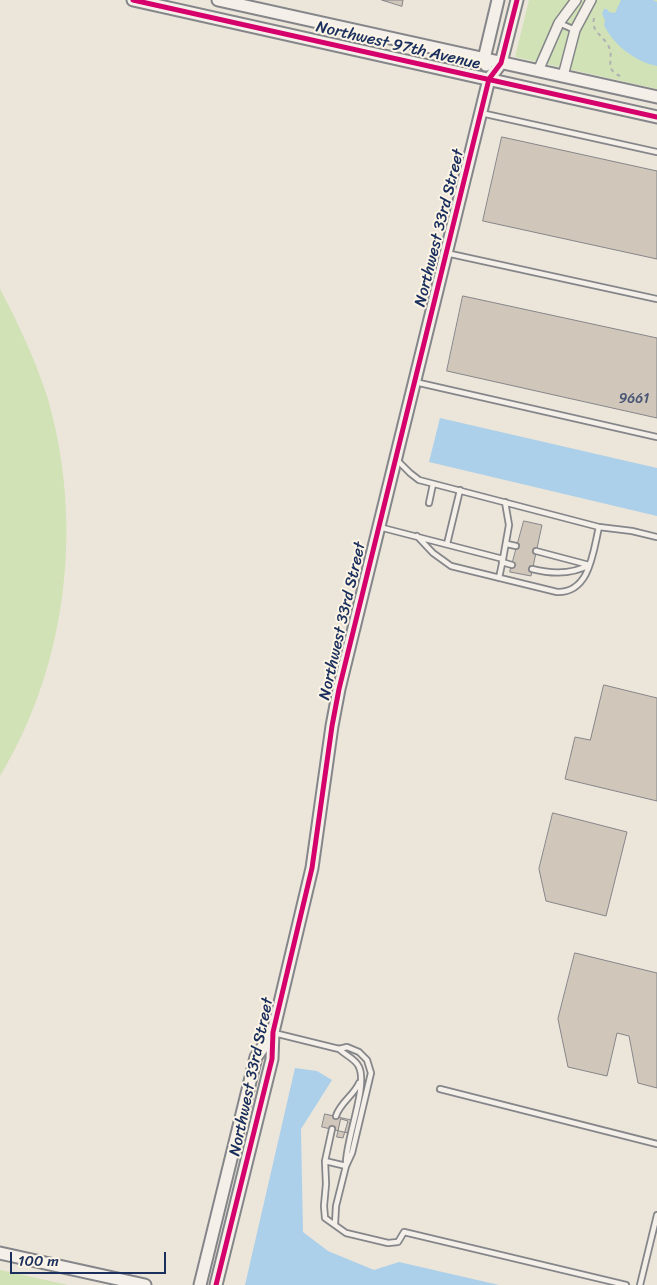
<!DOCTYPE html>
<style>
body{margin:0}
#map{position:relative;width:657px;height:1285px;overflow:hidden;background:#ece5da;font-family:Sriracha,sans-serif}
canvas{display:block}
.scale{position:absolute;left:10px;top:1252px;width:156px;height:22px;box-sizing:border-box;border:2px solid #1b2f5e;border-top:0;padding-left:6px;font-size:15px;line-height:18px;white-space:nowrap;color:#1b2f5e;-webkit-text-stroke:4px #fcf5e5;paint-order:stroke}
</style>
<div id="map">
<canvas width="657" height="1285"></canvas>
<div class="scale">100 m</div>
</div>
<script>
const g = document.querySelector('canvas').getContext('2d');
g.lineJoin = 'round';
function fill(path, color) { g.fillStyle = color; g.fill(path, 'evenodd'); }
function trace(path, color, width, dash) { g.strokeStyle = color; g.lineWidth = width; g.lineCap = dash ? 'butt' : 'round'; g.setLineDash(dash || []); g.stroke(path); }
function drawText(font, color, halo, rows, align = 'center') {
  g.font = font + ' Sriracha,sans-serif'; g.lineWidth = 4; g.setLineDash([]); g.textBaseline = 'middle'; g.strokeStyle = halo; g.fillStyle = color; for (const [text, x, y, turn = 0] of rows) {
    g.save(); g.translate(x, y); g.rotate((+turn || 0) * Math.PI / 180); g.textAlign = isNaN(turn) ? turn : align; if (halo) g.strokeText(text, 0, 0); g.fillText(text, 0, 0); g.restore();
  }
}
fill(new Path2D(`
 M529 0H657V89L515 57Z
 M0 289C18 323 35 359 47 396 84 521 68 664 0 776Z
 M0 1270 68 1285H0Z`), '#d1e2b6');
fill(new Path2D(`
 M621 0H653L657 2V66C636 62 613 45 604 25L605 20 602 14 604 9H607L609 12 615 13Z
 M440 418 657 468V516L429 462Z
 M295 1068 317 1071 332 1080 301 1129 303 1232 328 1251 374 1270 399 1262 499 1285H245Z`), '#acd0e9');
const building = new Path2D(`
 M382 0H403L402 6Z
 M502 137 657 171V259L483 221Z
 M463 296 657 338V418L447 371Z
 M524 521 542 525 531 576 510 572Z
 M604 685 657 698V801L565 779 575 737 590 740Z
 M553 813 627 832 606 916 546 901 539 869Z
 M575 953 657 973V1088L638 1083 629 1036 617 1033 607 1076 568 1067 558 1019Z
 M325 1114 351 1120 348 1133 322 1127Z
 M341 1119 348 1121 343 1138 337 1137Z`);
fill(building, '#d0c6b9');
trace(building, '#85868a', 1);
const lane = new Path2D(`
 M559 23 575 30
 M481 113 657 152
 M446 253 657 299
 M415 382 657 437
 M397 460 410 473 419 480 599 527 632 531 657 537
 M429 503 433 484
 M379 527 503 559 509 525 505 502
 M417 536 433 553 451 566 557 592C590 593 593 552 599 527
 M447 544 460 490
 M507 544 516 546
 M536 551 589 565
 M502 562 512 565
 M532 569C552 574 571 575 589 565
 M499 578 503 559
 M274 1033 339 1049 347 1047 359 1052 367 1060 371 1073 352 1153 346 1166 336 1206 335 1224
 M339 1049C345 1055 356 1059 359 1067 368 1086 346 1139 346 1163
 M440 1089 657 1144
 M336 1116C340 1103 354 1095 359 1083
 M332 1129 325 1161 326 1184 324 1206 325 1218 346 1233 388 1243 398 1242 404 1232 626 1285
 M325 1161 346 1166
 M640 1285 657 1215`);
const street = new Path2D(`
 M538 71 559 23 576 0
 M563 76 575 30 591 0`);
const secondary = new Path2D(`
 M133 0 657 117
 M218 0 657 97
 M486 65 484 59 498 0
 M0 1253 145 1285
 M200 1285 256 1057 272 1034
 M216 1285 272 1059 273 1032 312 868 332 726 339 689 489 79 501 63 517 0`);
trace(lane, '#85868a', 8);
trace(street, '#85868a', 12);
trace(secondary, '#85868a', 15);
trace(new Path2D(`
 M594 18C591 31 601 34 608 45 616 58 601 70 623 77`), '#b0b1b2', 2, [4, 4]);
trace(lane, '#f4f0e9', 4.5);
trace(street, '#f4f0e9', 9);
trace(secondary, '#f4f0e9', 11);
trace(new Path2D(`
 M133 0 657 117
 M216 1285 272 1059 273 1032 312 868 332 726 339 689 489 79 501 63 517 0`), '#d6006c', 5);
drawText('14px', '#485575', null, [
 ["9661",634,399]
]);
drawText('16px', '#1b2f5e', '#fcf5e5', [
 ["Northwest 97th Avenue",398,46,13],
 ["Northwest 33rd Street",440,228,-76],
 ["Northwest 33rd Street",343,621,-77],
 ["Northwest 33rd Street",252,1077,-78]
]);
</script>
